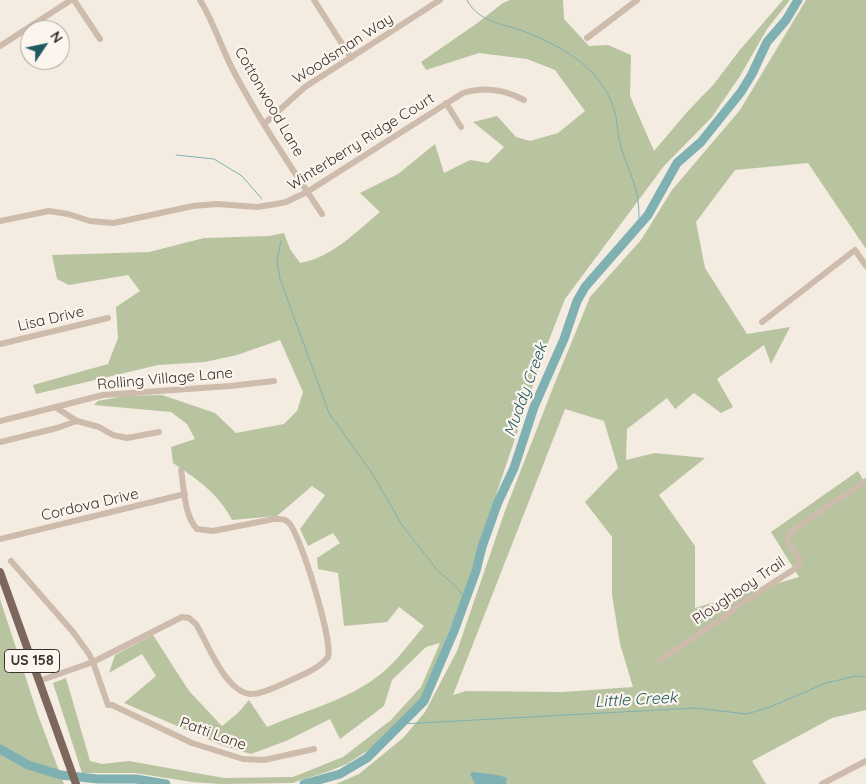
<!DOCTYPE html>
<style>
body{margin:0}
#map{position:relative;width:866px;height:784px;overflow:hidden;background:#f4ebe1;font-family:Quicksand,sans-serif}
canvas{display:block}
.north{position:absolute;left:20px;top:20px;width:50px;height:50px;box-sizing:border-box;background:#fbf5ee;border:1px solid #aea6a0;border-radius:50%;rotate:56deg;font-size:14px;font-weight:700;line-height:20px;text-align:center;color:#3b302b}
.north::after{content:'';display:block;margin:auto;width:18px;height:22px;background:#1f5a5e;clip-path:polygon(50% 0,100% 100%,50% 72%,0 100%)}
</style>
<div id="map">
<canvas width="866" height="784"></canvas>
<div class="north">N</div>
</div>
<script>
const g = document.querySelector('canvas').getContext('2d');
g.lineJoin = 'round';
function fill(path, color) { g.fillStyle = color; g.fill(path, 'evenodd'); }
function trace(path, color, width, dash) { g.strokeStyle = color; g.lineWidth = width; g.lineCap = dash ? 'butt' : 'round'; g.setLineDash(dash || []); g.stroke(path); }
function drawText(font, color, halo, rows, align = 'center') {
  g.font = font + ' Quicksand,sans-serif'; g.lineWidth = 4.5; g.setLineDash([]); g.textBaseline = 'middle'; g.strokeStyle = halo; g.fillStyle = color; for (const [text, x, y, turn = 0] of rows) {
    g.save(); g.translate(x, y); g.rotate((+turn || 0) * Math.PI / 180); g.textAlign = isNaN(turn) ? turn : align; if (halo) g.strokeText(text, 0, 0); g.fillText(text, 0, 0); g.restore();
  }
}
fill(new Path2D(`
 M510 0H563L564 19 589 46 608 45 631 55 630 96 654 151 688 111 714 84 739 51 783 0H790L767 29 740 76 712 117 664 166 565 299 544 353 500 483 465 591 422 698 372 748 347 764 327 772 292 783 220 784 192 782 135 773H82L53 683 66 678 90 761 102 764 129 761 224 778 293 777 343 757 391 720 421 687 440 643 426 647 392 680 384 706 340 739 330 719 286 741 251 754 221 745 124 703 156 676 142 654 109 673 115 655 153 635 189 691 222 726 238 713 249 700 267 727C306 710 349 700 382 673 396 662 412 640 424 626L399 607 387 622 344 626 338 573 318 569 317 558 340 543 333 533 308 546 300 529 325 495 312 486 277 516 232 520C219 494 197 479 173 463L171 447 195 439 187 424 171 412 94 405 98 401 124 396 162 395 215 413 236 433 284 424 297 411 303 392 280 340 237 355 205 362 158 365 36 394 33 385 108 364 118 338 116 307 140 291 128 275 69 285 57 279 52 255 149 252 204 238 269 236 284 233 290 249 300 263C331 258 356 232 380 212L360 193 398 174 435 144 444 173 470 160 488 163 504 147 473 122 497 116 516 137 530 141 558 133 585 111 555 70 527 59 479 53 426 70 421 62 476 24 503 3Z
 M806 0H866V249L808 163 735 170 696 222 705 268 747 334 790 327 771 364 764 345 717 379 733 407 721 413 694 393 675 409 667 398 627 429 626 460 655 453 705 458 659 495 695 546V608L799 577 771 532 858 471 866 485V710L832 718 752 761 766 784H336L359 774 403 738 425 712 457 651 505 511 554 385 590 297 641 240 672 190 740 110ZM565 409 604 421 618 468 585 502 612 537V595L620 644 633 687 563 692 466 691 453 695Z
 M0 599 38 715 64 784H0Z`), '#b8c4a0');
fill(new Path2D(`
 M473 772 498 775 507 778 506 784H475L470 774Z`), '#7fb0b2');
trace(new Path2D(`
 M467 0C480 25 506 23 528 33 565 48 601 69 614 109 618 121 617 135 621 147 626 165 636 183 638 201 639 209 639 217 639 224
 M176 155 214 159 242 176 262 199
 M281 241 277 261 280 279 329 413 372 473 402 525 437 570 455 586 466 599
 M401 724 695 708 747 714 770 707 826 683 856 676 866 677`), '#7fb0b2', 1);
trace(new Path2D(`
 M0 749 28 765 61 775 98 779H136L166 784
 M304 784 340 774 367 758 424 701 454 631 476 571 482 547 498 502 514 468 534 407 564 339 577 301 585 287 648 215 677 163 701 142 741 92 752 74 767 42 786 20 798 0`), '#7fb0b2', 9);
trace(new Path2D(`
 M74 0 100 39
 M200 0C214 23 221 47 233 70 259 120 291 167 322 214
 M314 0 351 58
 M587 38 637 0
 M0 46 71 0
 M446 103 461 127
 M264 124 305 87 440 0
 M0 221 49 211 68 214 90 221 114 223 193 206 217 204 257 207 276 204 286 202 307 192 463 93C485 86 504 89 524 100
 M762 322 855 250 866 266
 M0 344 108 318
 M55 407 77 421 99 427 113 435 127 438 159 432
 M0 421 103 395 230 386 274 381
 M0 442 57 428 77 421
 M0 539 185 494
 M11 561 73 632 89 654 93 662 108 705H112L192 743 243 759 264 760 314 749
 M660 660 729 614 739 605 796 568 799 565 800 559 787 542 788 537 794 529 866 481
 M39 681 93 662 182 617 189 618 196 624C208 644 226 694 252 694 263 694 275 687 285 683 299 676 318 670 328 657 333 641 301 536 289 523 285 518 280 519 274 519L213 531 197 529C184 515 184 488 181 470
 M822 784 866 761`), '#cdbbac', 6);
trace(new Path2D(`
 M0 572 76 784`), '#7d675c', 8);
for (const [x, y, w] of [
 [32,661,55]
]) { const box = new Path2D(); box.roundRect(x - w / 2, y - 11.5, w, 23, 4); g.fillStyle = '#fbf5ee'; g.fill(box); trace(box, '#3b302b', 1); }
drawText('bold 14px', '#3b302b', null, [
 ["US 158",32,661]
]);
drawText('15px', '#3b302b', '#fbf5ee', [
 ["Woodsman Way",343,49,-33],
 ["Cottonwood Lane",269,102,60],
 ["Winterberry Ridge Court",361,142,-32],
 ["Lisa Drive",51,319,-13],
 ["Rolling Village Lane",165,379,-5],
 ["Cordova Drive",90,505,-13],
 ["Ploughboy Trail",739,591,-34],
 ["Patti Lane",213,734,20]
]);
drawText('italic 16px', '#1f5a5e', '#fbf5ee', [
 ["Muddy Creek",526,390,-70],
 ["Little Creek",636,700,-3]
]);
</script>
